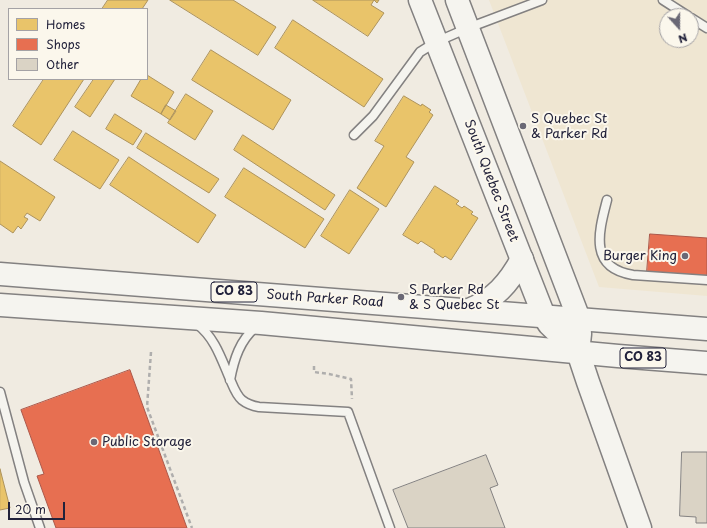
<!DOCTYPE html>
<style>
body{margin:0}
#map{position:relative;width:707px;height:528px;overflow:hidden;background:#f0ebe1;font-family:"Playpen Sans",sans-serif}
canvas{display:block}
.legend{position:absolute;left:8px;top:8px;width:140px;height:72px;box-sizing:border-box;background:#fbf7ec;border:1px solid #a4a2a5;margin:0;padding:5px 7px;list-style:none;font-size:12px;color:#22223b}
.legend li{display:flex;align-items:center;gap:8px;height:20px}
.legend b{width:20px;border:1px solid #a4a2a5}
.north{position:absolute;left:659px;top:8px;width:40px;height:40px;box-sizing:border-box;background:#fbf7ec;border:1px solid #a4a2a5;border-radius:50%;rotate:159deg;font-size:11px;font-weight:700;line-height:16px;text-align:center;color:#22223b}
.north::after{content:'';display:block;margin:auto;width:14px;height:18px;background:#6a6875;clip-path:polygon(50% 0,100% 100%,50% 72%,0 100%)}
.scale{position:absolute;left:8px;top:502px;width:57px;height:18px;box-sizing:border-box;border:2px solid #22223b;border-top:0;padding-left:5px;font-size:12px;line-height:14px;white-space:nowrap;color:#22223b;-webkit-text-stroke:3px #fbf7ec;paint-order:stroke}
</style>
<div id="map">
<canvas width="707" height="528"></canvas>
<ul class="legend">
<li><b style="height:11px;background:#e9c46a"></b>Homes</li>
<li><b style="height:11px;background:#e76f51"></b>Shops</li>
<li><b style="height:11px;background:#dad3c5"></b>Other</li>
</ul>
<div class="north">N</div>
<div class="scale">20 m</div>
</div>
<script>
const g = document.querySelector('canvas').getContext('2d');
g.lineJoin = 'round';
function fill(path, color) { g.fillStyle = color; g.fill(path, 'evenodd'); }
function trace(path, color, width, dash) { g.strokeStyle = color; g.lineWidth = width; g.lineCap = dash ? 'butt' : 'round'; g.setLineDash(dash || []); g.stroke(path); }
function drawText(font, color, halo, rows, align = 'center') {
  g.font = font + ' "Playpen Sans",sans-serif'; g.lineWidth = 4; g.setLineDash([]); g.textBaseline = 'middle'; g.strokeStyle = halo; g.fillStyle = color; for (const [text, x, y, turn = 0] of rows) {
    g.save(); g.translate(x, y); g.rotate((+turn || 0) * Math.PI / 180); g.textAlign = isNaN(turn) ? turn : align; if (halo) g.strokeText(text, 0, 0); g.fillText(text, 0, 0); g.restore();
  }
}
fill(new Path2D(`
 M489 0H707V296L599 287ZM667 16H691V40H667Z`), '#efe6d2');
const homes = new Path2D(`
 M108 0H148L142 9H102Z
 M170 0H233L276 27 258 55Z
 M313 0H379L377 3 374 0 371 5 384 13 368 36Z
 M293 20 383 79 364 107 275 48Z
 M211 50 291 100 273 130 192 80Z
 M147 75 174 92 161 114 131 96 141 79H147Z
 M44 79H84L41 145 13 126Z
 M94 79H115L90 117 75 107Z
 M186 94 213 111 195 140 168 123Z
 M404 96 421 106 422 104 431 110 429 112 433 115 406 157 414 162 386 207 357 188 384 146 375 141Z
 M166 105 176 111 170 120 161 114Z
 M115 114 142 131 133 145 106 129Z
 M73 131 119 160 100 189 54 160Z
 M146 133 219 179 209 193 137 148Z
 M243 135 335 195 325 210 234 150Z
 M129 157 216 215 198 243 110 185Z
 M0 161 55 197 40 221 27 213 24 217 28 219 21 229 18 226 13 233 0 224Z
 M244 168 324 219 305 248 225 197Z
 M435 186 459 201 456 204 462 208 464 206 473 212 471 214 478 218 451 260 445 256 443 258 434 252 435 250 421 241 418 244 403 235Z
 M350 190 379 209 349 254 321 236Z
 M0 469 10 508 0 510Z`);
fill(homes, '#e9c46a');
trace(homes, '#ad935c', 1);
const shops = new Path2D(`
 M650 234 707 238V276L647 272Z
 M130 370 187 528H56L37 476 44 474 21 410Z`);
fill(shops, '#e76f51');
trace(shops, '#ac584a', 1);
const building = new Path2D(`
 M682 452H707V523H696V517L680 516Z
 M486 455 498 485 490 488 505 528H408L393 490Z`);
fill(building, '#dad3c5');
trace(building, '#838181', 1);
const service = new Path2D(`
 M663 0 688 16
 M691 18 707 28
 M354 135 373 116 420 52 436 42 468 28 542 0
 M607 200C599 231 588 268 633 275L707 280
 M197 324C215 338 221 358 230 379 233 386 236 395 242 400 247 404 253 406 259 407L348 412 390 528
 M230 380C234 359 240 340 256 327
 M0 392 24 482 40 528`);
const secondary = new Path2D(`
 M420 0 544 316 549 324 578 352
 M457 0 579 319 580 334 578 352 588 382 640 528`);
const primary = new Path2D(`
 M0 274 707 329
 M0 305 261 323 618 356 707 363
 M469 310C494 300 509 283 522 259`);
trace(service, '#838181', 11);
trace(secondary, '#838181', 25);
trace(primary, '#838181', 25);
trace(new Path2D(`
 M151 352 147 407 192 528
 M314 366V372L329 374 351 379 352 399`), '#afaead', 2.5, [4, 3]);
trace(service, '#f5f4ef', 8);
trace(secondary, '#f5f4ef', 22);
trace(primary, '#f5f4ef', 22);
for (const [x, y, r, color] of [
 [523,126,4,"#6a6875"],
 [685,256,4,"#6a6875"],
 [401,297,4,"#6a6875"],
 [94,442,4,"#6a6875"]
]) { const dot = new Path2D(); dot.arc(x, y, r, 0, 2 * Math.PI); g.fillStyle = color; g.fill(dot); trace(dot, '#fbf7ec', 1.5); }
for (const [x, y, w] of [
 [234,292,46],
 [643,358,46]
]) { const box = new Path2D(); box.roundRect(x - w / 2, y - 10, w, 20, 3); g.fillStyle = '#fbf7ec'; g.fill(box); trace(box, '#22223b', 1); }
drawText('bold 12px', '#22223b', null, [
 ["CO 83",234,292],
 ["CO 83",643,358]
]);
drawText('13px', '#22223b', '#fbf7ec', [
 ["S Quebec St",531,119],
 ["& Parker Rd",531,134],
 ["Burger King",677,256,"right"],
 ["S Parker Rd",409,290],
 ["& S Quebec St",409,305],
 ["Public Storage",102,442]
], 'left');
drawText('13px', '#22223b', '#fbf7ec', [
 ["South Quebec Street",491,181,69],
 ["South Parker Road",325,299,4]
]);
</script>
